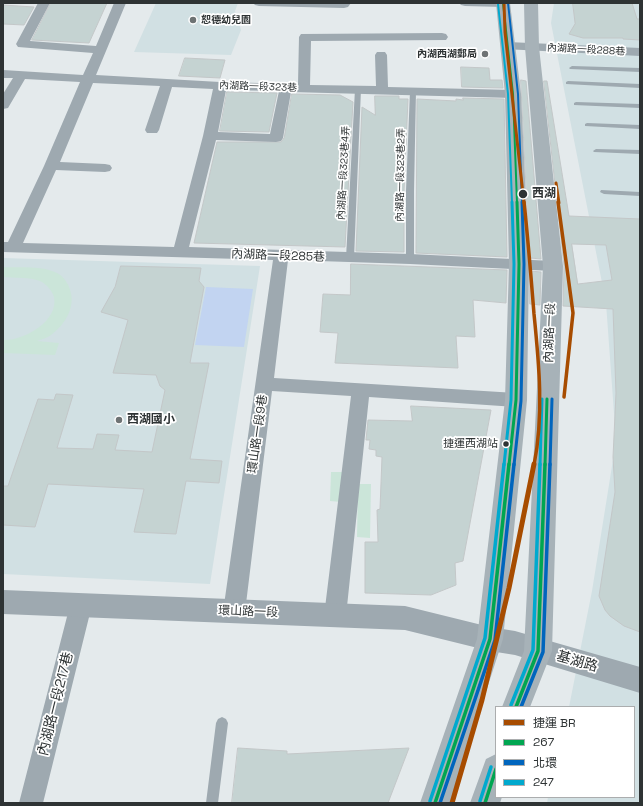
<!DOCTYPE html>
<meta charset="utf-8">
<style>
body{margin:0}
#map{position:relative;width:643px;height:806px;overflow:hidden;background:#e4eaec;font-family:"Space Grotesk","Noto Sans TC",sans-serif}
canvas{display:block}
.frame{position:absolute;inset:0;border:4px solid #2e3334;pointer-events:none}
.legend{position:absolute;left:495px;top:706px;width:140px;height:92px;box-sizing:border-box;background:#fff;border:1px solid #abadae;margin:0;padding:5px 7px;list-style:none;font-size:12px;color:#2e3334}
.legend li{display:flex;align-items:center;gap:8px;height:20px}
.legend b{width:20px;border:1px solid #abadae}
</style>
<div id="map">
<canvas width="643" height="806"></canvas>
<div class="frame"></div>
<ul class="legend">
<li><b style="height:5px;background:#a74c00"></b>捷運 BR</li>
<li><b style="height:5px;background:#00a651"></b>267</li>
<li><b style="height:5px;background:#0065bd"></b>北環</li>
<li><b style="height:5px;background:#00a9ce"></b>247</li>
</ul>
</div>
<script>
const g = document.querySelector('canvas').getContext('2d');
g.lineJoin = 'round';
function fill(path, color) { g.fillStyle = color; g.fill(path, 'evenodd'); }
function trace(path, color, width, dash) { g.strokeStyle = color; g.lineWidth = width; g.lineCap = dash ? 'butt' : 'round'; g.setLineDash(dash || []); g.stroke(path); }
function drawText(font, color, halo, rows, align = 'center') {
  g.font = font + ' "Space Grotesk","Noto Sans TC",sans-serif'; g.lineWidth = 3.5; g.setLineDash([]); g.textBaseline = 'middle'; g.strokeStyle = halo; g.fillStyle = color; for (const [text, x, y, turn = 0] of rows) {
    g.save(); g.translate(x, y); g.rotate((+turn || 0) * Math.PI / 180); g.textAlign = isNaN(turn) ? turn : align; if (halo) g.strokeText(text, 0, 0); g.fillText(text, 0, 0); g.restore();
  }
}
fill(new Path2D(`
 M156 3H238L235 11 241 30 231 55 134 52Z
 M554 3H640V803H547L548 797H634V707H569L592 591 616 441 606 303 551 23Z
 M3 258 260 266 210 584 3 574Z`), '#d1e0e3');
fill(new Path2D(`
 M3 267C21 268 41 265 57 273 63 276 67 282 69 287 77 305 66 324 51 335 47 338 42 339 37 341L59 343 55 355 3 353V340C24 341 59 321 54 297 52 290 46 284 40 281 29 277 15 278 3 277Z
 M331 472H342L341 502 330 501Z
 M358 484H371L370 538 357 537Z`), '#cbe5d9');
fill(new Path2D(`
 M206 287 253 289 244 347 195 345Z`), '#c2d4f1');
const building = new Path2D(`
 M51 3H107L89 43 32 40Z
 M573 3H632L637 19H640V40L623 39V38H583L569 34 575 24Z
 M3 5 34 7 24 25 3 24Z
 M185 58 225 60 220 78 179 76Z
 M461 67 489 68 490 80H502L503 88 462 87Z
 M521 80 526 81 541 259 530 258Z
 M544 81H547L569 216 640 219V632L624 626 610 616 605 610 599 596 615 492 613 457 616 393 613 309 563 306 564 266ZM572 244 606 245 612 280 578 284Z
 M227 92 277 93 269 132 220 131Z
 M292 94 340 95 353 102 345 247 194 243 217 142H281L284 138Z
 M375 96H399V99H408L404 191V252L356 251 362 107 375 115Z
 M463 98 504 99 507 257 416 253 417 99 456 101V99L463 100Z
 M351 264 507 270 506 303 473 300 475 337 456 336 458 368 335 363 338 333 320 332 323 294 350 295Z
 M121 266 201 268 199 281 204 287 190 363H209L190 459 222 461 219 483 186 481 176 534 134 532 144 489 48 484 35 527 3 525V486H8L38 399 54 400 56 394 73 395 57 448 93 449 97 434 119 435 115 450 152 452 165 390 160 386 156 375 113 373 128 320 101 312 115 287Z
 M530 271 541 272 540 305 530 304Z
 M411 406 491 410 463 561 455 563 456 585 431 595 365 593V542H378L377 510 380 509 382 457 376 456V450L369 449 370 440H366L368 420 412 421Z
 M238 748 287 751V754L409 748 388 803H232Z`);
fill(building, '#c5d3d2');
trace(building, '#c3c7c8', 1);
fill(new Path2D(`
 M572 66 640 68V72L570 69 569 68Z
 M568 81 640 84V88L566 84V82Z
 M358 87 361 89 354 258 350 261 346 258 355 89Z
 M413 89 416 91 414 191V259L410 262 406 259V191L410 91Z
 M576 102 640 104V108L574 105V103Z
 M587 123 640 125V129L585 126V124Z
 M596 149 640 150V154L594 152 593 151Z
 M601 190 640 192V196L604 194 600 192Z
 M222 717 226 719 228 723 218 803H206L216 723 218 719Z`), '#9ea9b0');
fill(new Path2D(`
 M38 3H50L30 41 96 46 114 3H126L96 75 220 82 298 84 299 37 301 34 442 33 446 34 448 37 446 40 311 41 310 85 376 86 375 55 377 52H385L387 55 388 87 513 90 518 91 519 94 518 97 513 98 291 92 283 138 281 141 276 142 216 140 189 247 410 254 553 261 559 262 561 266 559 270 553 271 410 264 288 260 274 378 516 393 522 395 525 400 522 405 516 407 369 397 346 616 343 623 335 626 327 623 324 616 351 396 272 391 245 612 242 619 234 622 226 619 223 612 273 260 3 252V242H8L44 166 80 82 25 79 8 108 3 109V94L13 78H3V70L83 75 93 53 18 47 16 44ZM93 83 160 86 145 130 147 133H157L159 130 172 87 213 89 203 136 174 247 23 243 56 170 105 172 110 171 112 168 110 165 105 164 60 162ZM226 90 279 91 270 134 218 132Z
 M253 3H351L348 7 344 8 259 6 255 5Z
 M459 3H508L509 4 507 6 503 7 465 6 461 5Z
 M508 42 640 48V56L504 49 502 46 504 43Z
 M81 595 89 598 92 605 43 803H19L70 605 73 598Z`), '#9ea9b0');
fill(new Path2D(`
 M3 590 405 606 490 627 515 631 640 667V693L515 655 490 651 405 630 3 614Z`), '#9ea9b0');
fill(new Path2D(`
 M496 3H510L521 94 529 264 527 400 503 639 450 803H420L477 639 505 400 509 264 505 94Z
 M524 3H538L539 47 563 266 552 651 530 707H502L524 651 543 266 525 47Z
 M496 754V797H502L500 803H470L486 759Z`), '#a7b2b8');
trace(new Path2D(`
 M503 3 513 94 517 203`), '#00a651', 2);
trace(new Path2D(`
 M509 465 516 400 519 264 517 202
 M545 465 547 399`), '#00a651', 3);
trace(new Path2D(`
 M516 707 538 651 545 464
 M435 803 490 639 509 464
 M485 803 496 769`), '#00a651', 3.5);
trace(new Path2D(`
 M508 3 518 94 522 203`), '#0065bd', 2);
trace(new Path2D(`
 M514 465 521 401 524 264 522 202
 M550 465 552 399`), '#0065bd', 3);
trace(new Path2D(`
 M521 707 543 652 550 464
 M440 803 495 640 514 464`), '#0065bd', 3.5);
trace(new Path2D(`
 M498 4 508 94 512 203`), '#00a9ce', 2);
trace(new Path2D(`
 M504 465 511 400 514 264 512 202
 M540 465 542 399`), '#00a9ce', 3);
trace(new Path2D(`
 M511 705 533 650 540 464
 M430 801 485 638 504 464
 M480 801 491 767`), '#00a9ce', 3.5);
trace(new Path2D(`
 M504 3 505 32 524 203
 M556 183 559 203`), '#a74c00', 3);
trace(new Path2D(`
 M524 202C528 239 531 276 534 314 539 363 544 416 534 465
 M558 202 573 313 564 397`), '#a74c00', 3.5);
trace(new Path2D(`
 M452 803 482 700 509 588 534 464`), '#a74c00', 5);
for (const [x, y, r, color] of [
 [193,20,4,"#6e7374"],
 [485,54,4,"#6e7374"],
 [523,194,5,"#2e3334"],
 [119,420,4,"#6e7374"],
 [506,444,3.5,"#2e3334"]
]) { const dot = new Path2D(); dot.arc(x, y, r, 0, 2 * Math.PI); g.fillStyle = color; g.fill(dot); trace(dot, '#fff', 1.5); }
drawText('bold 10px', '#2e3334', '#fff', [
 ["恕德幼兒園",201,20],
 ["內湖西湖郵局",477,54,"right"]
], 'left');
drawText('10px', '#2e3334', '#fff', [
 ["內湖路一段288巷",586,50,3],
 ["內湖路一段323巷",258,87,2],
 ["內湖路一段323巷4弄",344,173,-87],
 ["內湖路一段323巷2弄",401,175,-89]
]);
drawText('11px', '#2e3334', '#fff', [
 ["捷運西湖站",498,444]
], 'right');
drawText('bold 12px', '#2e3334', '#fff', [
 ["西湖",532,194]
], 'left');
drawText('12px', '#2e3334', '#fff', [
 ["內湖路一段285巷",278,256,2],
 ["內湖路一段",550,333,-88],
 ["環山路一段9巷",258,434,-82],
 ["環山路一段",248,612,2]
]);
drawText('bold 12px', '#2e3334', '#fff', [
 ["西湖國小",127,420]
], 'left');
drawText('14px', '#2e3334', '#fff', [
 ["基湖路",577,662,16],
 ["內湖路一段217巷",56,704,-76]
]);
</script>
